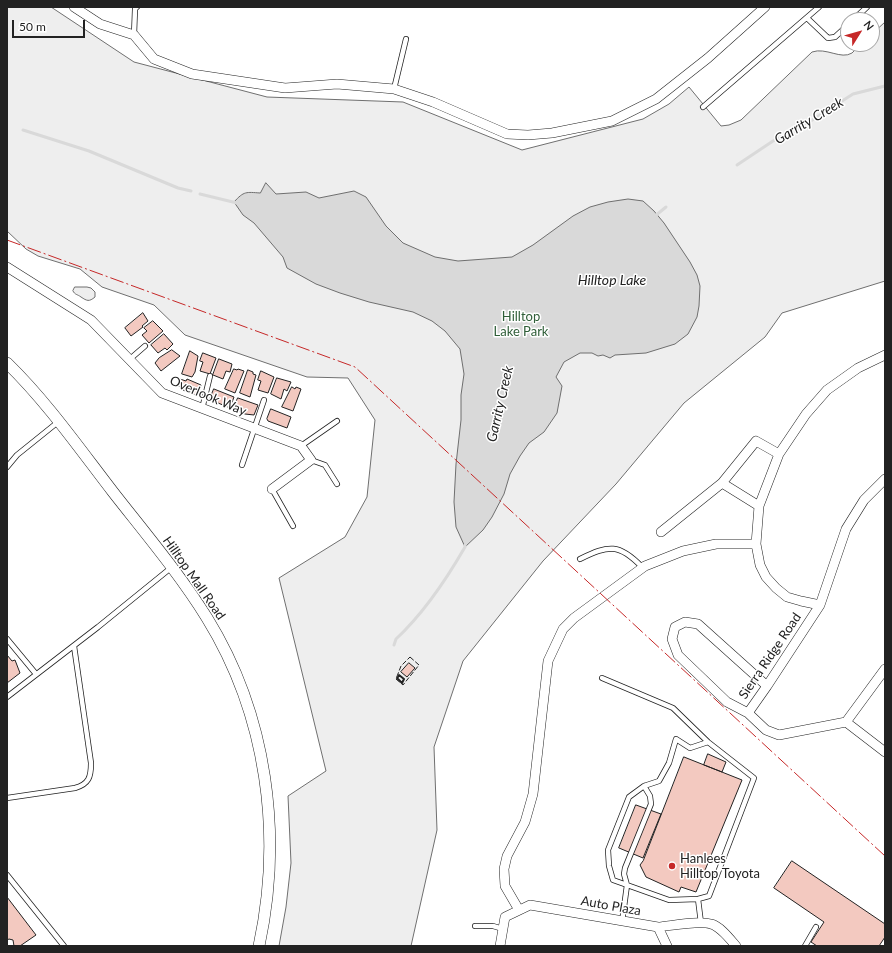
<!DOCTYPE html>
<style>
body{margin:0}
#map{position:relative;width:892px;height:953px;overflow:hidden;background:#fff;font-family:Lato,sans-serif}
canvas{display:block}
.frame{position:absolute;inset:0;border:8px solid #222;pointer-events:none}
.north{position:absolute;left:840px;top:12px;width:40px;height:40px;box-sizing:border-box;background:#fff;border:1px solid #a7a7a7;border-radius:50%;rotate:53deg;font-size:11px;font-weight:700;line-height:16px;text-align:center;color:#222}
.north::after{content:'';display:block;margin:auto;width:14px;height:18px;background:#c62828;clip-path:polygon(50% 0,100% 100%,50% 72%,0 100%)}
.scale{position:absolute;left:12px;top:20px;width:73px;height:18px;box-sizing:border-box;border:2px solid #222;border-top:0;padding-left:5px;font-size:12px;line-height:14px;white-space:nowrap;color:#222;-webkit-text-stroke:3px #fff;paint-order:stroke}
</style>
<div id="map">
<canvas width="892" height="953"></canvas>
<div class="frame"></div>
<div class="north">N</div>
<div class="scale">50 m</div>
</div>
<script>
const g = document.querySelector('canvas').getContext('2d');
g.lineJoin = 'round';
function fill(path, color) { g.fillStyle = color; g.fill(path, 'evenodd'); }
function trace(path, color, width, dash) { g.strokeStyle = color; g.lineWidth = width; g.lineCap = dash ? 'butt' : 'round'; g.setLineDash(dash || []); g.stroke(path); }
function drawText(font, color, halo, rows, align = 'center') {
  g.font = font + ' Lato,sans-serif'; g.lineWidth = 3; g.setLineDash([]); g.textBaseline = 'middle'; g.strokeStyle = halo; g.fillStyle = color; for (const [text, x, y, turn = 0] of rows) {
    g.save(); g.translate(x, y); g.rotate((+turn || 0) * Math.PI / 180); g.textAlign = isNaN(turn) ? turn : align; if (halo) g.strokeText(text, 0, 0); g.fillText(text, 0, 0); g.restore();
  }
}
const green = new Path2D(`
 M7 7H51L134 62 267 97 403 102 522 150 643 119 669 104 689 87 721 126 729 125 741 120 812 52C826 47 841 60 852 53 855 50 858 47 861 44H872V34L885 22V281L782 313 765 337 684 403 616 484 543 561 463 661 434 747 437 830 411 946H279L286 907 291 863 288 796 326 771 279 578 345 537 367 497 375 420 348 378 307 377 185 335 154 305 102 287 80 269 38 256 26 249 7 231Z
 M75 287H87L91 288 95 292V297C89 302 87 301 81 297 77 294 75 295 73 291Z`);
fill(green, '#eee');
trace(green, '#6f6f6f', 1);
const water = new Path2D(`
 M266 183 276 194 306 192 319 198 354 191 366 197 386 226 403 243 435 257 458 261 512 257 533 245 573 216 590 207 608 202 628 199 643 201 654 211 664 223 690 262 697 275 700 286 699 306 697 317 688 334 675 344 646 353 615 355 610 358 603 355 598 356 592 353H580L564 362 556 377 562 386 557 413 544 432 529 443 520 456 510 474 504 494 492 517 483 530 465 547 456 527 454 502 456 464 461 420V395L464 374 460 349 445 331 432 321 413 312 369 302 340 293 316 284 287 268 283 257 254 223 243 215 234 202C244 191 246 192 260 193Z`);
fill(water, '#d9d9d9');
trace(water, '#6f6f6f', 1);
trace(new Path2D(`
 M23 130 89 151 178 188 191 191
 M737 165 773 141 795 131 853 94 885 86
 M200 194 237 203
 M655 216 666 207
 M394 645 396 639C424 613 446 580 465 547V545`), '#d9d9d9', 3);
const building = new Path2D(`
 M143 313 148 321 142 326 143 327 131 336 125 328Z
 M153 321 163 331 149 343 142 335 147 331 144 328Z
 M164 334 173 344 167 350 165 348 158 353 151 345Z
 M172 350 180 356 161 371 155 363 159 358Z
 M190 351 198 356 195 372 192 377 182 374Z
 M203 353 216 358 210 374 200 371 203 362 200 361Z
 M219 359 232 364 230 372 226 371 223 379 213 375Z
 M234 369 237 370 238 369 244 371 235 393 225 389Z
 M248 370 253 372V374L256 375 250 397 240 393Z
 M261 371 274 377 268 393 258 390 261 381 258 380Z
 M277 378 291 382 287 391 284 389 281 399 271 394Z
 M180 379 186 381 187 379 201 385 198 396 183 390 184 388 178 386Z
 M292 387 295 389 296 387 301 389 293 411 282 407Z
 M214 389 234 397 230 408 211 400 210 399Z
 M238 398 258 405 254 415 245 414 233 409Z
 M271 409 291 417 287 428 268 421 267 419Z
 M7 655 12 661 15 660 20 673 7 683Z
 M409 663 415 668 407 677 401 672Z
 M708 754 726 762 722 772 704 765Z
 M684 757 742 780 696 892 681 887 679 892 646 877 640 865 643 861Z
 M636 805 661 814 643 858 619 848Z
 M792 861 885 924V937L879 946H817L811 942 824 922 774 888Z
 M7 897 36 935 20 946H14L13 940 9 939 7 940Z`);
fill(building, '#f3c9c0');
trace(building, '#222', 1);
const service = new Path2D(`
 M807 18 828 38 835 37 848 25
 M853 20 867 7
 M134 35 135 9 137 7
 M394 89 406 39
 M703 107 819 7
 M130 359 145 346
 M202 409 210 376
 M301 446 337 421
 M311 460 325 465 337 484
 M242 465 264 400
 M7 467 17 455 58 422
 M272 489 293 526
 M580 559C609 545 619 543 642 567
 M7 639 36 674
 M602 678 673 708 708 742 754 778 709 896 698 899
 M7 697 98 627 172 567
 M7 798 75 788C89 784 91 777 91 763L74 646
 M7 875 64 946
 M622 922 627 885 624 874 625 868 651 804 650 796 644 786
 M701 923 698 899 669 900 613 880 609 866 608 850 629 797 644 786 659 781 669 763 676 739 690 748 708 742
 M475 926H493L503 929
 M805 946 816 927`);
const minor = new Path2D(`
 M74 7 100 24 134 35 154 59 192 74 285 88 337 84 394 89 433 102 507 134 528 135 552 133 612 121 656 99 708 58 765 7
 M7 267 91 320 162 393 301 446 311 460 272 489
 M722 483 759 506
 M661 532 722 483 756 441 779 454
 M820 605 801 601 787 597 776 588 766 577 760 565 756 544 759 506 779 454 806 414 827 390 858 368 885 355
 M767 686 698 624 685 622 675 627 672 639 678 655 727 702 748 713 766 730 779 735 846 722
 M748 713 767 686 820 605 846 529 864 500 885 479
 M846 722 885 669
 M846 722 885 752
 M519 910 505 886 504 869 507 856 525 822 533 794 548 661 563 629 574 618 645 566 683 551 716 544H756
 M658 927 667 946
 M500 946 505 917 530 905 658 927C671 926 699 920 711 924 720 926 730 939 736 946`);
const tertiary = new Path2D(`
 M7 363C47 402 79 448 113 492 145 533 179 573 207 618 267 715 283 835 259 946`);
trace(service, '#222', 6);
trace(minor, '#222', 10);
trace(tertiary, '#222', 12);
trace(service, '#fff', 4.5);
trace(minor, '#fff', 9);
trace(tertiary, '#fff', 11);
trace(new Path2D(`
 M410 657 419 665 403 685 396 679 401 666Z`), '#222', 1, [5, 2]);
trace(new Path2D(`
 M398 677 397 678 402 683 404 679 399 675V676`), '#222', 2);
trace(new Path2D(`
 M7 240 355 367 885 856`), '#c62828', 1, [14, 3, 2, 3]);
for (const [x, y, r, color] of [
 [672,866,4,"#c62828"]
]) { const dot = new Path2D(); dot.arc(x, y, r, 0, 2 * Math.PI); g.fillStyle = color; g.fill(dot); trace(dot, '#fff', 1.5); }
drawText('13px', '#2f5e38', '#fff', [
 ["Hilltop",521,317],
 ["Lake Park",521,332]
]);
drawText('13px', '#222', '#fff', [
 ["Overlook Way",208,396,23],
 ["Hilltop Mall Road",194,578,55],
 ["Sierra Ridge Road",770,656,-56],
 ["Auto Plaza",611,906,10]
]);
drawText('13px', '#222', '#fff', [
 ["Hanlees",680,859],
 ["Hilltop Toyota",680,874]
], 'left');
drawText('italic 14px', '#222', '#fff', [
 ["Garrity Creek",809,121,-31],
 ["Hilltop Lake",612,280],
 ["Garrity Creek",500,404,-77]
]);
</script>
